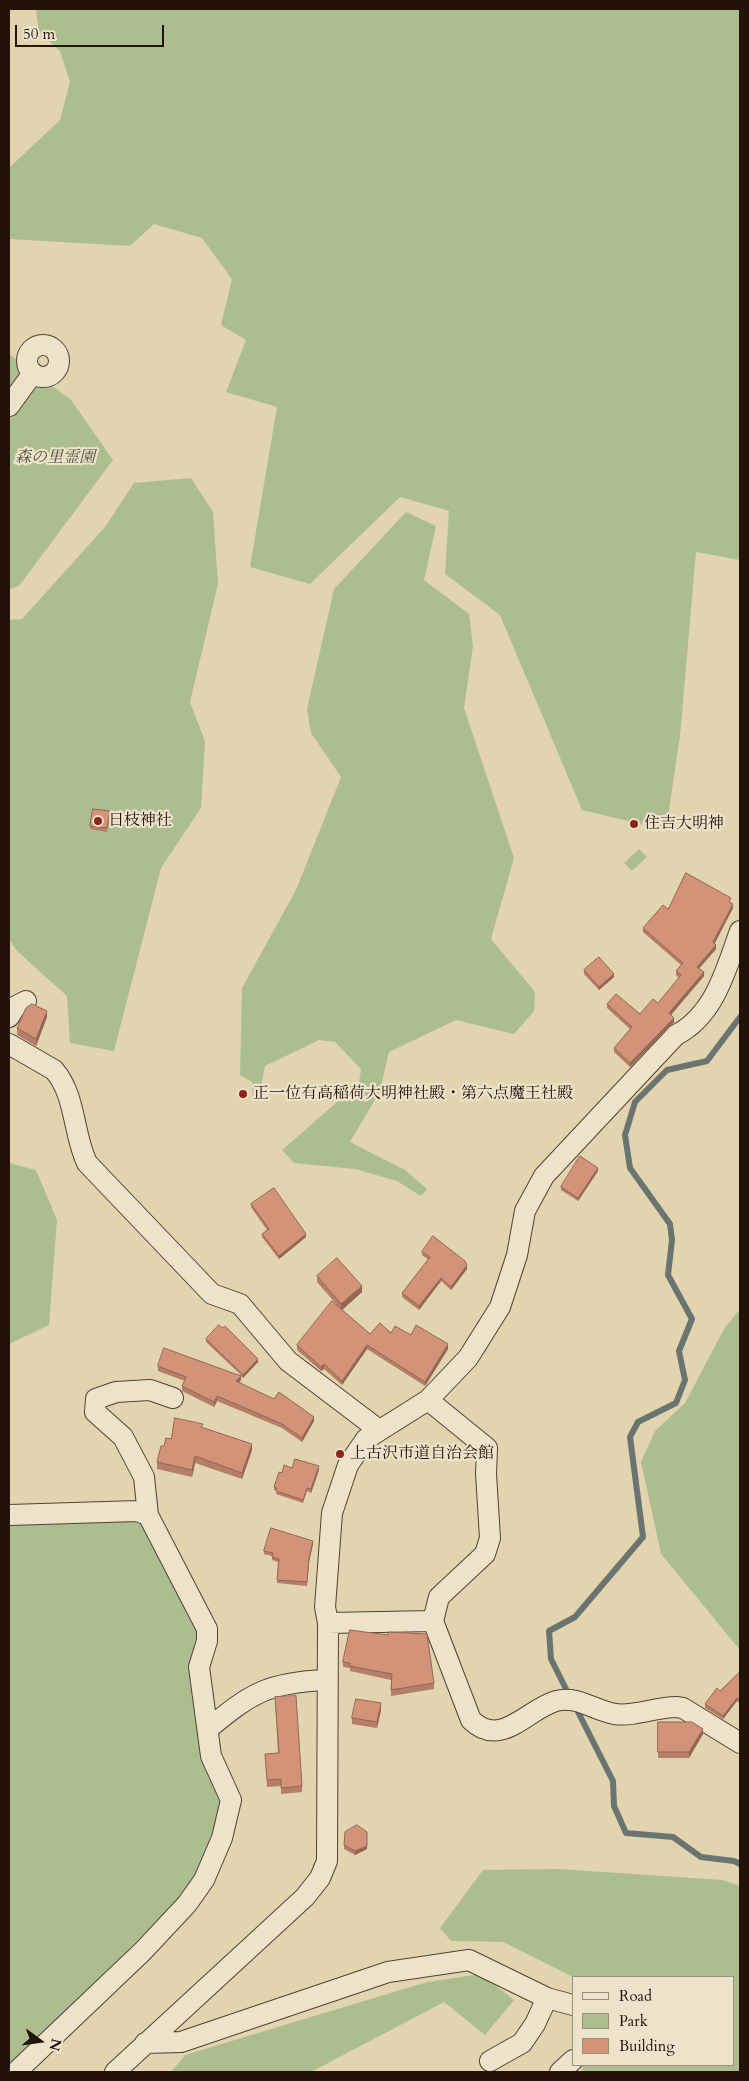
<!DOCTYPE html>
<meta charset="utf-8">
<style>
body{margin:0}
#map{position:relative;width:749px;height:2081px;overflow:hidden;background:#e1d4ae;font-family:Cardo,serif}
canvas{display:block}
.frame{position:absolute;inset:0;border:10px solid #221208;pointer-events:none}
.legend{position:absolute;left:572px;top:1976px;width:162px;height:90px;box-sizing:border-box;background:#ece3ca;border:1px solid #9b8f7c;margin:0;padding:6px 9px;list-style:none;font-size:15px;color:#221208}
.legend li{display:flex;align-items:center;gap:10px;height:25px}
.legend b{width:25px;border:1px solid #9b8f7c}
.north{position:absolute;left:15px;top:2016px;width:50px;height:50px;-webkit-text-stroke:4px #ece3ca;paint-order:stroke;rotate:104deg;font-size:14px;font-weight:700;line-height:20px;text-align:center;color:#221208}
.north::after{content:'';display:block;margin:auto;width:18px;height:22px;background:#221208;clip-path:polygon(50% 0,100% 100%,50% 72%,0 100%)}
.scale{position:absolute;left:15px;top:25px;width:149px;height:22px;box-sizing:border-box;border:2px solid #221208;border-top:0;padding-left:6px;font-size:15px;line-height:18px;white-space:nowrap;color:#221208;-webkit-text-stroke:4px #ece3ca;paint-order:stroke}
</style>
<div id="map">
<canvas width="749" height="2081"></canvas>
<div class="frame"></div>
<ul class="legend">
<li><b style="height:6px;background:#ece3ca"></b>Road</li>
<li><b style="height:14px;background:#acbe8f"></b>Park</li>
<li><b style="height:14px;background:#d29378"></b>Building</li>
</ul>
<div class="north">N</div>
<div class="scale">50 m</div>
</div>
<script>
const g = document.querySelector('canvas').getContext('2d');
g.lineJoin = 'round';
function fill(path, color) { g.fillStyle = color; g.fill(path, 'evenodd'); }
function trace(path, color, width, dash) { g.strokeStyle = color; g.lineWidth = width; g.lineCap = dash ? 'butt' : 'round'; g.setLineDash(dash || []); g.stroke(path); }
function drawText(font, color, halo, rows, align = 'center') {
  g.font = font + ' Cardo,"Noto Serif JP",serif'; g.lineWidth = 4.5; g.setLineDash([]); g.textBaseline = 'middle'; g.strokeStyle = halo; g.fillStyle = color; for (const [text, x, y, turn = 0] of rows) {
    g.save(); g.translate(x, y); g.rotate((+turn || 0) * Math.PI / 180); g.textAlign = isNaN(turn) ? turn : align; if (halo) g.strokeText(text, 0, 0); g.fillText(text, 0, 0); g.restore();
  }
}
fill(new Path2D(`
 M36 9H740V560L696 552 680 736 666 830 582 810 500 615 445 574 449 511 400 497 310 584 250 567 277 407 226 392 246 340 221 325 232 279 202 238 154 224 130 246 9 239V168L60 120 70 82 60 51 39 32Z
 M9 354 71 400 113 460 19 586 9 589Z
 M191 478 213 512 218 584 190 702 205 741 201 808 161 868 114 1051 70 1043 67 996 17 951 9 939V620L22 619 105 527 134 483Z
 M406 512 436 526 424 580 469 614 473 646 464 708 514 858 491 939 535 992 534 1011 514 1034 456 1020 389 1052 380 1091 350 1142 405 1170 427 1189 421 1196 397 1181 355 1169 294 1163 282 1150 359 1083 361 1069 335 1042 319 1040 265 1066 258 1101 253 1100 252 1082 240 1075 242 988 296 890 341 777 311 733 307 709 334 589Z
 M639 849 647 857 632 871 624 863Z
 M9 1163 36 1170 57 1220 49 1325 9 1344Z
 M740 1309V1650L661 1554 641 1462 655 1431 685 1403 724 1329Z
 M9 1521H137L146 1524 198 1633 191 1667 223 1797 205 1857 187 1890 9 2071Z
 M559 1869 723 1880 740 1886V2072H582L583 2065H733V1977H573L503 1942 451 1941 440 1928 483 1870Z
 M481 1974 514 2000 485 2035 444 2002 311 2072H171L185 2055 427 1982Z`), '#acbe8f');
trace(new Path2D(`
 M570 1697 551 1659 549 1631 575 1617 643 1537 630 1437 638 1422 676 1403 685 1380 679 1351 692 1319 668 1275 672 1240 670 1224 630 1168 625 1135 635 1102 667 1070 707 1061 740 1017
 M575 1706 613 1781 614 1806 626 1833 673 1837 701 1857 734 1861 740 1864`), '#6a7470', 6);
const street = new Path2D(`
 M27 361a16 16 0 1 1 32 0a16 16 0 1 1-32 0Z
 M9 406 33 373
 M9 1017 16 1006 26 1001
 M9 1044 54 1070C76 1095 73 1134 87 1163L212 1294 240 1304 288 1361 379 1430
 M428 1400 487 1448 486 1474 490 1538 485 1554 439 1597 433 1621 471 1720C501 1749 526 1710 556 1701 577 1695 595 1711 615 1714 634 1717 656 1707 676 1707L683 1708 740 1743
 M9 1515 137 1511 148 1515 207 1629V1641L199 1667 211 1756 231 1800 222 1838 204 1880 187 1904 143 1951 16 2072
 M148 1515 144 1477 123 1437 95 1412 96 1399 116 1392 150 1390 173 1398
 M328 1623 433 1621
 M208 1729C251 1693 269 1682 327 1680
 M145 2043 181 2042 388 1972 469 1960 547 1998 573 2005
 M490 2061 522 2043 535 2024 547 1998
 M115 2072 305 1897 320 1878 327 1861 328 1623 325 1607 332 1513 348 1465 366 1439 428 1400 468 1358 500 1307 517 1255 525 1211 544 1176 676 1035C715 1015 726 969 740 931
 M560 2072 573 2060`);
trace(street, '#524232', 22);
trace(street, '#ece3ca', 20);
fill(new Path2D(`
 M110 815 107 832 90 829V826Z
 M731 902 730 903 733 908 715 943 716 949 699 968 704 976 671 1015 674 1022 630 1067 614 1052V1048L630 1029 607 1008V1004L640 1014 658 1003 679 978 676 975V971L681 965 643 932V928L668 909Z
 M584 970 614 977 599 990 584 974Z
 M47 1017 36 1046 17 1035V1028Z
 M598 1171 578 1201 561 1190V1187Z
 M251 1204 306 1237 279 1259 262 1237V1234L267 1230 251 1207Z
 M422 1252 467 1269 451 1290 441 1281 419 1310 402 1297V1293L429 1260 422 1255Z
 M317 1276 362 1292 342 1310 370 1334 391 1333 411 1335 448 1349 425 1386 367 1349 342 1385 324 1369 321 1371 297 1350V1345L336 1304 317 1282Z
 M206 1339 258 1362 243 1378 241 1376V1380L239 1383 314 1421 302 1442 282 1428 217 1401 214 1407 182 1391V1386L185 1381 158 1371V1366L241 1375 206 1342Z
 M203 1428 252 1450 242 1479 195 1463 192 1477 157 1469V1462L164 1446 171 1439Z
 M292 1468 319 1470 311 1493 307 1491 303 1503 276 1494 277 1491 274 1490V1487L282 1473Z
 M313 1544 309 1562 307 1586 277 1583 278 1562 272 1560V1556L264 1554V1551Z
 M350 1630 434 1683V1689L391 1696V1680L350 1671V1668L343 1667V1662Z
 M740 1672V1704L737 1701 723 1719 705 1708V1704Z
 M275 1697 302 1786V1792L281 1794V1786L267 1787 265 1754 278 1753Z
 M381 1710 377 1728 352 1724V1718Z
 M658 1722 703 1734 689 1758H658Z
 M345 1832H367V1849L355 1855 344 1849Z`), '#b57e67');
fill(new Path2D(`
 M733 904V908L713 946V942Z
 M716 945V949L697 971V967Z
 M704 972V976L669 1017V1013Z
 M614 974V977L599 990V987Z
 M47 1011V1017L36 1046V1039Z
 M674 1018V1022L630 1067V1063Z
 M598 1168V1171L578 1201V1198Z
 M306 1234V1237L279 1259V1256Z
 M467 1265V1269L451 1290V1287Z
 M441 1278V1281L419 1310V1306Z
 M362 1286V1292L341 1311V1304Z
 M448 1344V1349L425 1386V1382Z
 M367 1345V1349L342 1385V1381Z
 M258 1359V1362L243 1378V1375Z
 M324 1364V1369L321 1371V1367Z
 M241 1376V1380L236 1386V1381Z
 M217 1396V1401L214 1407V1402Z
 M314 1417V1421L302 1442V1438Z
 M252 1444V1450L242 1479V1473Z
 M195 1456V1463L192 1477V1470Z
 M319 1466V1470L311 1493V1489Z
 M313 1541V1544L309 1562 307 1586 309 1558Z
 M737 1698V1701L723 1719V1716Z
 M381 1703V1710L377 1728V1722Z
 M703 1729V1734L689 1758V1752Z
 M367 1846V1849L355 1855V1851Z`), '#936754');
const building = new Path2D(`
 M93 809 110 811 107 828 90 826Z
 M686 873 731 898 729 902 733 904 713 942 716 945 697 967 704 972 669 1013 674 1018 630 1063 614 1048 632 1027 607 1004 616 994 640 1014 653 999 658 1003 681 975 676 971 683 963 643 928 663 905 668 909Z
 M599 957 614 974 599 987 584 970Z
 M32 1004 47 1011 36 1039 17 1028 26 1008Z
 M580 1156 598 1168 578 1198 561 1187Z
 M274 1188 306 1234 279 1256 262 1234 269 1229 251 1204Z
 M433 1236 465 1261 467 1265 451 1287 441 1278 419 1306 402 1293 430 1257 422 1252Z
 M337 1258 362 1286 341 1304 317 1276Z
 M332 1301 370 1334 380 1323 391 1333 395 1326 411 1335 416 1325 448 1344 425 1382 367 1345 342 1381 324 1364 321 1367 297 1345Z
 M219 1325 222 1328 225 1326 258 1359 243 1375 206 1339Z
 M164 1348 241 1376 236 1381 274 1399 279 1392 314 1417 302 1438 282 1424 217 1396 214 1402 182 1386 186 1377 158 1366Z
 M175 1418 203 1424 201 1427 252 1444 242 1473 195 1456 192 1470 157 1462 161 1446H164L166 1438 171 1439Z
 M295 1459 319 1466 311 1489 307 1488 303 1500 276 1491 277 1488 274 1487 279 1472 282 1473 284 1465 292 1468Z
 M271 1528 313 1541 309 1558 307 1582 277 1580 279 1559 272 1557 273 1553 264 1551Z
 M350 1630 388 1635 389 1632 427 1634 434 1683 391 1690 392 1674 350 1666V1663L343 1662Z
 M740 1672V1700L737 1698 723 1716 705 1704 717 1688 720 1691Z
 M296 1696 302 1786 281 1788V1779L267 1780 265 1754 279 1753 275 1697Z
 M356 1699 381 1703 377 1722 352 1718Z
 M658 1722H692L703 1729 689 1752H658Z
 M357 1825 367 1832V1846L355 1851 344 1845 345 1832Z`);
fill(building, '#d29378');
trace(building, '#936754', 1);
for (const [x, y, r, color] of [
 [98,821,5,"#8f2418"],
 [634,824,5,"#8f2418"],
 [243,1094,5,"#8f2418"],
 [340,1454,5,"#8f2418"]
]) { const dot = new Path2D(); dot.arc(x, y, r, 0, 2 * Math.PI); g.fillStyle = color; g.fill(dot); trace(dot, '#ece3ca', 2); }
drawText('italic 16px', '#524e37', '#ece3ca', [
 ["森の里霊園",55,458]
]);
drawText('16px', '#221208', '#ece3ca', [
 ["日枝神社",108,821],
 ["住吉大明神",644,824],
 ["正一位有高稲荷大明神社殿・第六点魔王社殿",253,1094],
 ["上古沢市道自治会館",350,1454]
], 'left');
</script>
